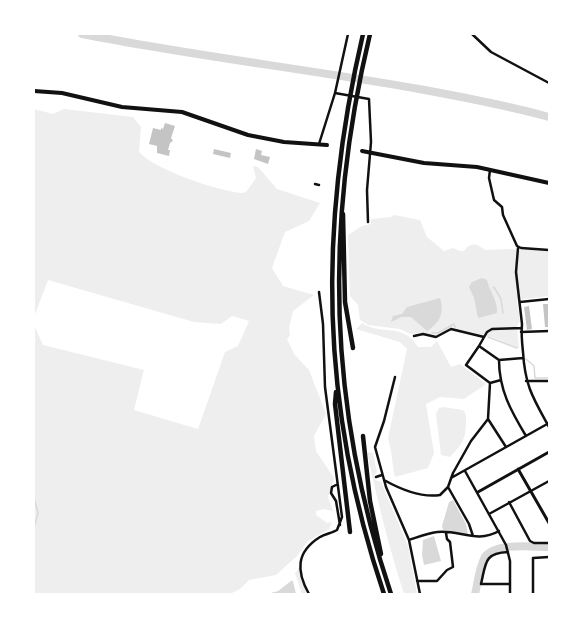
<!DOCTYPE html>
<style>
body{margin:0}
#map{position:relative;width:583px;height:628px;overflow:hidden;background:#fff;font-family:Merriweather,serif}
canvas{display:block}
.frame{position:absolute;inset:0;border:35px solid #fff;pointer-events:none}
</style>
<div id="map">
<canvas width="583" height="628"></canvas>
<div class="frame"></div>
</div>
<script>
const g = document.querySelector('canvas').getContext('2d');
g.lineJoin = 'round';
function fill(path, color) { g.fillStyle = color; g.fill(path, 'evenodd'); }
function trace(path, color, width, dash) { g.strokeStyle = color; g.lineWidth = width; g.lineCap = dash ? 'butt' : 'round'; g.setLineDash(dash || []); g.stroke(path); }
fill(new Path2D(`
 M34 109 53 114 64 109 133 117 141 127 139 152C155 170 218 191 242 193L246 192 256 178 253 166 258 167 277 189 320 203 309 221 285 232 272 268 283 286 314 295 293 311 289 328 290 335 287 339 294 354 309 370 326 414 314 436 316 451 334 478 328 497 333 511 324 509 316 511V515L327 523 332 522 329 529 308 541 297 556 276 575 249 580 240 589 230 594H34V325L43 345 144 370 134 410 198 429 225 352 238 346 249 321 232 316 221 324 194 322 48 280 34 317Z
 M394 215 420 220 427 237 444 251 453 248 460 251H464C470 242 477 243 485 250L510 249 549 251V296L517 300 520 321 517 326 519 348 492 337 453 328 436 335 422 333 410 334 400 329 368 325 360 320 358 305 350 296 348 235 362 226 371 224V219L391 217Z
 M362 323C382 336 403 322 418 347H431L437 341 451 367 460 364 486 384 464 399 440 397 426 404 434 453 428 468 395 477C392 464 392 451 388 438L407 349 400 342 356 329Z
 M443 407 463 410C466 413 466 416 466 421 466 439 462 445 450 457L441 455 436 414 439 408Z
 M367 452 373 453 377 472 374 475 375 480 381 482 408 546 417 594H404C389 547 377 500 367 452Z
 M299 568 307 594H302L295 573Z`), '#eee');
fill(new Path2D(`
 M482 278 487 280C489 291 498 300 497 313L478 318 474 298 469 287 472 282Z
 M440 298C445 314 439 323 427 331L411 317H401L391 322 393 316 402 314 407 307Z
 M453 500 466 524 468 535 443 530 442 526 449 502Z
 M434 536 441 561 424 565 422 555 423 540Z
 M291 581H293L296 594H267L278 591Z`), '#d9d9d9');
trace(new Path2D(`
 M493 288 494 287 501 299 503 313
 M432 333H438L454 324 455 327
 M488 337 517 348
 M526 359 534 366 535 378H549
 M34 498 38 513 34 528`), '#d9d9d9', 1.5);
trace(new Path2D(`
 M82 34C194 56 307 69 419 89 463 97 506 105 549 117
 M475 594C478 583 479 567 485 557 495 542 533 547 549 547`), '#d9d9d9', 8);
fill(new Path2D(`
 M165 123 175 126 171 138 173 141 170 143 168 150H170L169 156 157 153V146L149 144 153 128 161 130V128L163 129Z
 M214 149 231 153 230 158 213 154Z
 M256 149 262 151 261 155 270 157 268 164 254 159Z
 M543 304H548L549 327H545Z
 M529 306 532 329 527 330 524 307Z`), '#c4c4c4');
trace(new Path2D(`
 M472 34 491 52 549 83
 M335 93 369 99 371 142 367 190 368 222
 M319 144 335 93 348 34
 M490 170 489 178 494 200 502 207 503 215 517 246 521 248 549 250
 M315 184 319 185
 M518 248 516 272 522 324C521 334 522 343 523 352 525 386 533 398 549 427
 M520 302 549 299
 M521 332 549 331
 M414 336 423 334 436 337 451 329 484 337
 M479 346 487 332 492 329 522 328
 M523 358 499 360C499 390 511 411 526 436
 M499 360 479 346 466 365 490 383 488 419 506 447
 M395 377 384 421 375 447 386 487 409 540 420 594
 M526 381H549
 M490 383 501 380
 M465 471 506 545 510 561V594
 M376 477 382 475
 M451 478 549 423
 M384 480C400 489 420 498 440 495L448 487
 M336 485 332 487 331 493 336 501 340 525
 M509 502 530 541 534 543H549
 M489 514 549 481
 M473 536 469 524 448 487 453 473 471 441 488 419
 M409 540C418 537 428 533 437 532 458 529 477 544 499 531
 M508 552C484 553 486 563 481 584H510
 M417 581H437L447 570 453 567 450 542 447 539 446 533
 M309 594C296 571 296 552 320 537 325 534 332 533 337 530L342 517 325 387 323 324 319 292
 M533 594V558L549 557`), '#111', 2.5);
trace(new Path2D(`
 M518 469 549 523
 M478 492 549 452`), '#111', 3);
trace(new Path2D(`
 M34 91 62 93 122 107 182 112 248 135 284 142 327 145
 M362 151 424 163 477 167 549 183`), '#111', 4);
trace(new Path2D(`
 M363 34C318 227 320 405 384 594
 M370 34C324 226 328 406 391 594
 M343 214 345 302 353 348
 M336 392 335 404 350 532
 M363 436 370 501 381 554`), '#111', 4.5);
</script>
